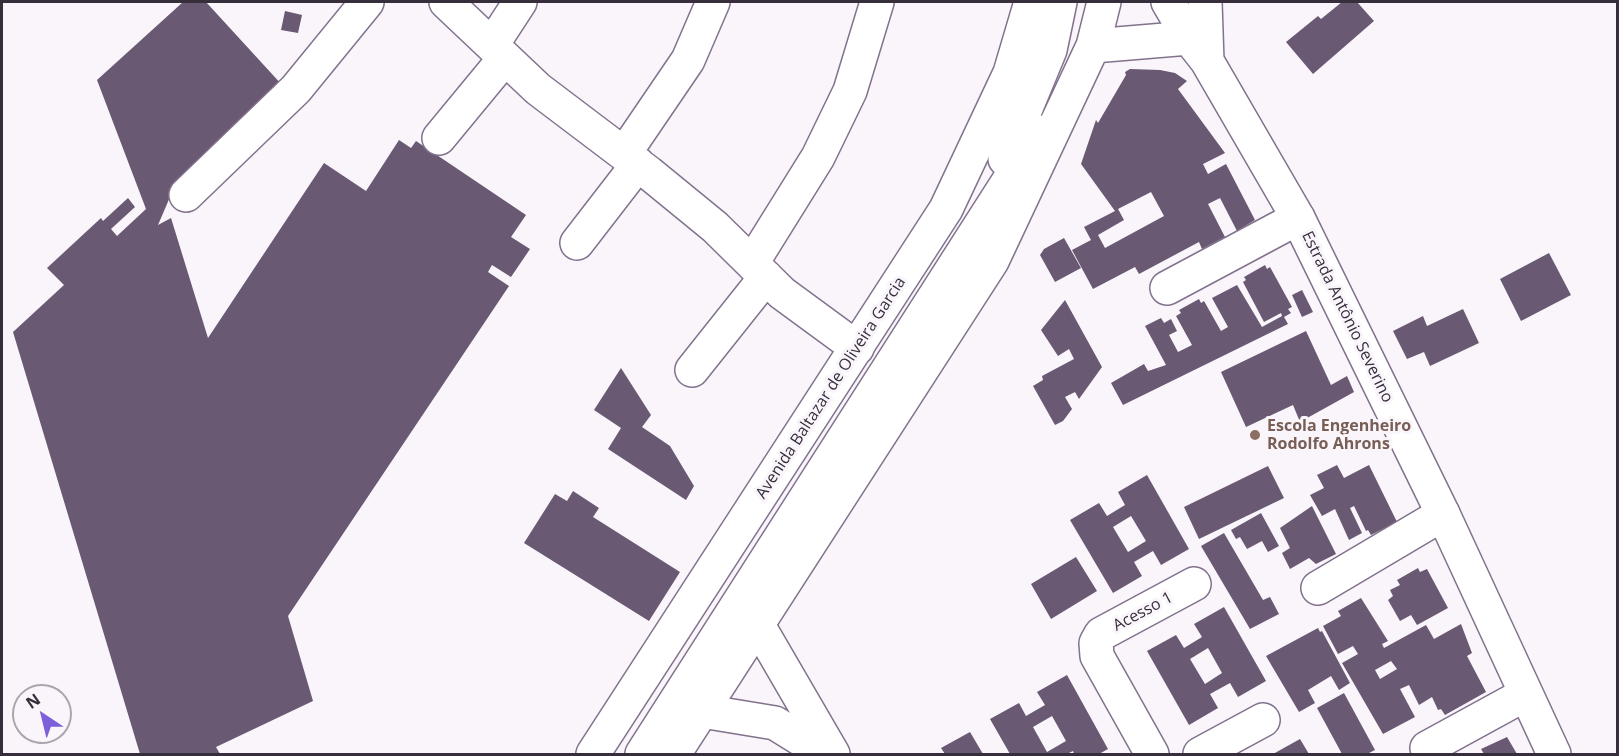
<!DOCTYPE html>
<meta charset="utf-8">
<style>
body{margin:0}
#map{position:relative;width:1619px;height:756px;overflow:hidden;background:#f9f5fb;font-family:"Open Sans",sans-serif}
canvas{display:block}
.frame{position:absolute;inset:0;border:3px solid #362f3b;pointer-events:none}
.north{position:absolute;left:12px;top:684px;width:60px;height:60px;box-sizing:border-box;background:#f9f5fb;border:2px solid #aba6ae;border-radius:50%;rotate:325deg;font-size:16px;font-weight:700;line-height:24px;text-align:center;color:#362f3b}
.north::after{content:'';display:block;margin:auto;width:21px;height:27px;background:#7e5fda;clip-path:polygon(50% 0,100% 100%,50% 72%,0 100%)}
</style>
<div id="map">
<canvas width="1619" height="756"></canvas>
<div class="frame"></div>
<div class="north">N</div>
</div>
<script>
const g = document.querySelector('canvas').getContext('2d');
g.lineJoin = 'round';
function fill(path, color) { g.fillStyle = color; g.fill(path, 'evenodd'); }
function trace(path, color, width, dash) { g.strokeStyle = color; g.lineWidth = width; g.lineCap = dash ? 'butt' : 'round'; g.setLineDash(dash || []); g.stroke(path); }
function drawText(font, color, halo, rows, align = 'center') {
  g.font = font + ' "Open Sans",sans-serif'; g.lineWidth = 6; g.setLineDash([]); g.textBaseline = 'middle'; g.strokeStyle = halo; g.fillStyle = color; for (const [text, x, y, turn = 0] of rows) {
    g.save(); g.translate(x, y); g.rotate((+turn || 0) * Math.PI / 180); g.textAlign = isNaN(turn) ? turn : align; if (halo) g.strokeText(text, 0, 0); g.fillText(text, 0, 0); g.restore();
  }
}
fill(new Path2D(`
 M183 2H206L283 86 170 188V197L158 225 171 218 208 338 324 163 366 191 399 140 411 148 416 141 526 215 511 237 530 249 511 277 492 265 488 272 509 286 288 616 313 701 216 747 220 754H140L13 332 64 285 47 268 101 218 103 221 128 198 135 207 111 229 117 236 146 209 97 80Z
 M1342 2H1357L1374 21 1313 74 1286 42 1318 16 1321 19Z
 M285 11 302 15 298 33 281 30Z
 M1130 69 1160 70 1175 73 1187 81 1178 89 1225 153 1203 164 1208 174 1226 164 1255 220 1237 231 1220 198 1208 204 1225 237 1202 249 1199 242 1139 274 1135 267 1093 289 1072 250 1091 240 1084 227 1115 211 1081 164 1096 120 1098 123 1126 75 1125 72ZM1151 192 1164 216 1105 248 1098 235 1124 220 1118 209Z
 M1064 238 1081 268 1055 282 1040 255 1044 249Z
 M1549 253 1571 295 1521 321 1500 279Z
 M1265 265 1267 269 1270 267 1292 307 1288 309 1291 313 1284 317 1288 324 1123 405 1111 383 1144 364 1148 371 1166 365 1145 326 1161 318 1164 323 1171 319 1177 331 1169 335 1178 352 1192 345 1176 316 1181 313 1179 310 1199 299 1201 303 1204 301 1221 331 1228 327 1212 298 1237 285 1262 327 1282 316 1281 313 1264 322 1243 282 1246 280 1244 277Z
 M1302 290 1313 312 1302 317 1292 295Z
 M1065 300 1102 367 1079 399 1075 392 1065 397 1072 409 1063 421 1055 425 1033 386 1043 380 1042 376 1074 359 1069 349 1058 356 1041 330Z
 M1463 309 1479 343 1430 366 1424 352 1407 359 1393 331 1423 316 1427 326Z
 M1306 331 1331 385 1347 376 1354 392 1300 422 1293 405 1246 427 1221 372Z
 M621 368 651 415 642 427 670 446 694 486 686 500 608 449 621 428 594 410Z
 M1337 465 1344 478 1369 465 1397 522 1371 535 1368 530 1366 531 1354 506 1350 508 1362 533 1349 540 1335 509 1322 516 1310 495 1324 488 1317 475Z
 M1268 466 1284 498 1199 539 1184 507Z
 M1147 475 1189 549 1161 565 1153 551 1134 562 1142 576 1113 593 1070 520 1099 503 1107 516 1125 505 1118 492ZM1131 516 1146 541 1128 552 1113 527Z
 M573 491 599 508 593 517 680 572 649 621 524 543 555 494 567 501Z
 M1312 506 1336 554 1316 564 1309 558 1290 569 1282 553 1290 548 1280 528Z
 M1261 513 1279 546 1268 552 1262 541 1247 549 1240 537 1236 539 1231 530Z
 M1224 533 1263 600 1270 597 1279 614 1250 629 1201 546Z
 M1076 557 1097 591 1051 619 1031 584Z
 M1418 568 1420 572 1427 569 1448 608 1417 625 1411 615 1400 621 1388 600 1393 596 1390 590 1400 585 1397 580Z
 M1361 598 1388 641 1382 644 1384 648 1426 625 1434 639 1461 624 1472 653 1467 656 1486 692 1445 715 1441 709 1438 710 1432 697 1419 705 1409 685 1400 689 1415 717 1383 734 1342 663 1358 654 1353 646 1338 654 1323 626 1341 616 1338 611ZM1391 661 1397 669 1380 679 1375 670Z
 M1224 607 1266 681 1238 697 1230 683 1210 694 1218 708 1189 725 1147 651 1176 635 1184 648 1202 637 1194 624ZM1208 648 1222 673 1205 684 1190 659Z
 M1318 628 1320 632 1322 631 1350 683 1339 690 1331 676 1308 690 1315 703 1299 712 1266 656Z
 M1067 675 1108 749 1099 754H1074L1073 751 1067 754H1010L990 719 1019 703 1026 716 1045 705 1037 692ZM1052 716 1066 741 1047 752 1033 727Z
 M1344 693 1375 750 1367 754H1342L1317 708Z
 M970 732 983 754H945L941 748Z
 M1507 737 1517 754H1484L1481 749Z
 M1300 739 1309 754H1273Z`), '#695973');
const minor = new Path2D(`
 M446 2 538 89 649 173 715 227 782 293 857 348
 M492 45 520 2
 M439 138 505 58
 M624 154 688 60 713 2
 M1005 159 1050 50 1060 2
 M186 195 296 89 367 2
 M577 243 638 164
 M752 263 818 157 850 91 877 2
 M1167 288 1298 218
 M692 370 766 277
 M1318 588 1443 514
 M758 625 833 754
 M702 711 775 723 825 754
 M1427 748 1524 695
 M642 754 1040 132
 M1152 754 1097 656 1096 643 1101 634 1194 584
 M1200 754 1263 720`);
const major = new Path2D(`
 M1168 2 1189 38 1207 61 1298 218 1443 514 1554 754
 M1205 2 1207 61
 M1093 46 1189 38
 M593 754 946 209 1010 73 1031 2
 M674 754 992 261 1093 46 1104 2`);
trace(minor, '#82728d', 36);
trace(major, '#82728d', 36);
trace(minor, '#fff', 33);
trace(major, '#fff', 33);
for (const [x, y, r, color] of [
 [1255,435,6,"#8d6e63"]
]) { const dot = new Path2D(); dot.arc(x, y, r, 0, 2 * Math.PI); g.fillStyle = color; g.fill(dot); trace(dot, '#f9f5fb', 2); }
drawText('16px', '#362f3b', '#f9f5fb', [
 ["Estrada Antônio Severino",1347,317,64],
 ["Avenida Baltazar de Oliveira Garcia",831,388,-57],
 ["Acesso 1",1143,612,-28]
]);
drawText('bold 16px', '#785e54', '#f9f5fb', [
 ["Escola Engenheiro",1267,426],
 ["Rodolfo Ahrons",1267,444]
], 'left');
</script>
